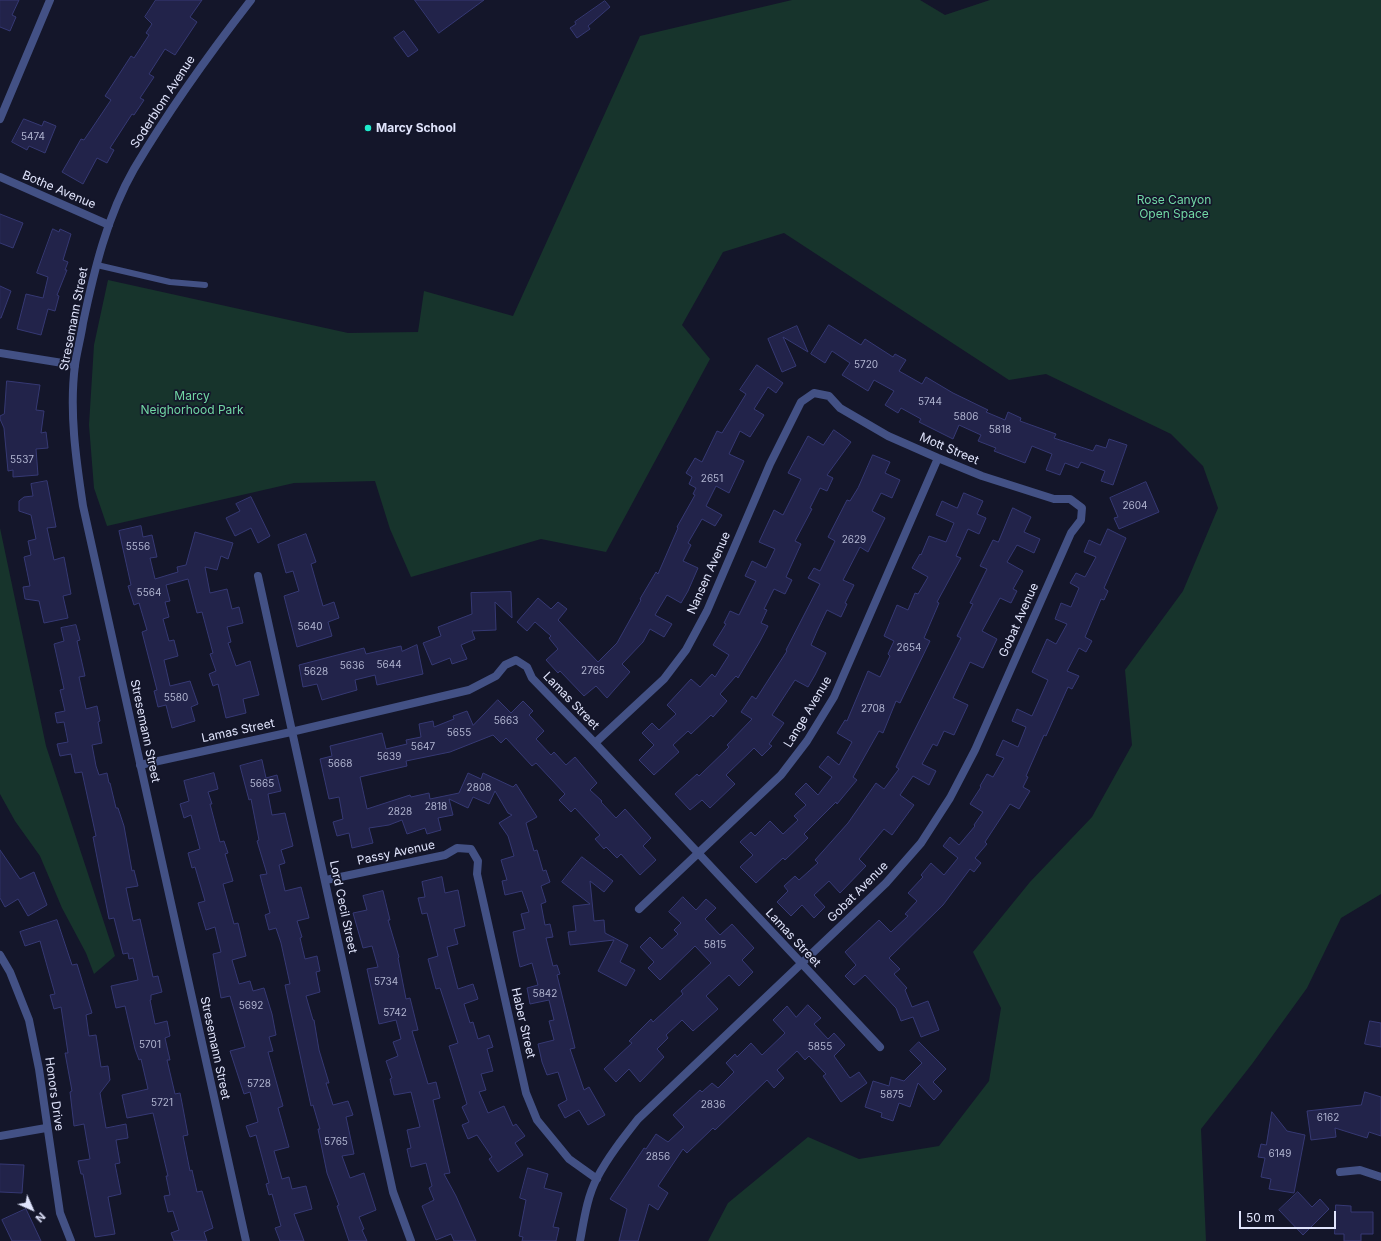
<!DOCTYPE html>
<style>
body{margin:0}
#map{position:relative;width:1381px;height:1241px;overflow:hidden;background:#14162a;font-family:Inter,sans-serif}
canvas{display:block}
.north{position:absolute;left:12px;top:1189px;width:40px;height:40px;-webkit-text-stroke:3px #14162a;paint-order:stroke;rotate:135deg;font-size:11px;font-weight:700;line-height:16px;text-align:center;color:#e0e4fc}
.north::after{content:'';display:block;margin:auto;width:14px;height:18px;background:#e0e4fc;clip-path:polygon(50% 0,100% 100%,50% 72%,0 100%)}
.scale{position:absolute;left:1239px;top:1211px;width:97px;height:18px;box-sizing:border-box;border:2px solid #e0e4fc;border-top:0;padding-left:5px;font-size:12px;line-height:14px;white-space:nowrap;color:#e0e4fc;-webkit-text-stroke:3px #14162a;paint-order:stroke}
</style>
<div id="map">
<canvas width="1381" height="1241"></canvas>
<div class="north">N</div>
<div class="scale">50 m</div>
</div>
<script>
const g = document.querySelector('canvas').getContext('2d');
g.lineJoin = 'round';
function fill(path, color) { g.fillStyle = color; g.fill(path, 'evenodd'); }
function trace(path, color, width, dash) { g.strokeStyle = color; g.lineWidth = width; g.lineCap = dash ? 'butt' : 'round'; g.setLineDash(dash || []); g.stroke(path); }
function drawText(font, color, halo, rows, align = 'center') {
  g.font = font + ' Inter,sans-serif'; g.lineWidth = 3.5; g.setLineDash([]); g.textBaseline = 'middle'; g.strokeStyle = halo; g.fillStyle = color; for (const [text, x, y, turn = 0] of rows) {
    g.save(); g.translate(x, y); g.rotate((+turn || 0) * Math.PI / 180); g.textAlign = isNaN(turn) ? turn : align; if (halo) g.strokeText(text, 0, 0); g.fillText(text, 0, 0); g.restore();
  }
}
fill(new Path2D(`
 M792 0H920L945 15 990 0H1381V894L1341 918 1307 988 1252 1064 1201 1129 1206 1241H708L728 1203 808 1137 859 1159 939 1146 989 1081 1001 1008 973 952 1030 882 1092 817 1132 745 1125 670 1183 591 1218 508 1203 466 1171 434 1046 374 1009 380 784 233 723 252 682 325 710 359 606 552 541 539 411 577 390 529 375 481 294 483 107 526 94 488 89 425 94 345 108 280 348 333 418 332 424 291 513 316 640 36Z
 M0 528 46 746 115 956 94 974 86 953 62 908 40 856 15 821 0 794Z`), '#17342c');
const building = new Path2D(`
 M0 0H19L12 15 16 17 10 31 0 27Z
 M156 0H202L190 17 197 22 175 55 165 49 149 74 154 77 140 98 144 100 134 115 132 114 110 148 114 150 107 163 97 158 83 184 62 172 81 139 84 140 111 100 105 96 131 56 134 58 149 35 146 33 152 24 145 17Z
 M415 0H484L439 33Z
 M605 1 610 7 588 26 590 29 577 38 570 28 576 24 575 22Z
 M404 31 418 50 408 57 394 38Z
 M24 119 42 126 44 121 56 126 45 153 29 146 27 150 12 142Z
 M0 214 23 223 13 248 0 243Z
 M53 229 59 232 60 229 71 234 63 260 68 262 65 270H67L57 295 59 296 55 311 48 309 41 335 17 329 26 294 43 298 48 277 37 273Z
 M0 286 11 291 1 318H0Z
 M829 325 861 345 865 339 893 357 895 354 906 360 899 371 922 384 926 377 953 393 988 410 986 412 1005 420 1008 412 1021 418 1020 421 1056 434 1054 438 1093 451 1096 445 1106 448 1109 439 1127 445 1113 485 1101 481 1105 471 1081 462 1078 468 1065 463 1060 475 1046 470 1052 454 1032 446 1025 463 994 451 996 448 978 441 981 435 959 425 953 439 919 422 921 419 901 408 898 413 885 405 894 391 874 380 868 391 842 375 850 363 832 351 825 363 811 354Z
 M797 326 808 352 783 337 796 366 782 372 768 339Z
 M757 365 783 383 776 393 768 387 754 409 764 415 750 437 740 431 729 454 744 461 729 493 716 486 706 506 722 515 715 526 702 519 688 543 691 545 683 561 698 568 688 591 681 603 667 595 655 615 672 624 664 637 650 629 643 642 622 664 630 672 607 698 596 686 584 696 560 671 558 673 546 660 558 649 549 638 551 636 535 622 527 631 517 622 538 598 551 609 558 602 567 609 558 620 598 662 617 643 641 600 640 599 656 572 658 574 678 528 677 527 695 495 693 494 696 488 689 484 692 477 686 473 695 458 702 462 717 431 722 433 746 394 740 390Z
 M7 381 40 385 36 410 44 411 41 433 46 432 48 448 36 449 38 475 13 477V470L8 471 4 428 0 419V416L4 414Z
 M834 430 851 442 827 475 833 478 827 491 820 488 810 508 812 509 795 541 801 544 786 577 792 580 785 594 774 589 764 609 767 610 761 623 768 626 759 643 738 678 736 676 720 694 727 701 713 717 711 715 691 734 688 731 673 745 679 752 654 775 639 760 654 745 642 733 652 723 659 730 676 714 667 705 691 679 700 687 712 674 715 677 729 655 713 645 726 624 724 623 730 611 739 615 756 581 745 576 752 561 766 568 775 549 759 542 774 510 783 515 801 479 788 473 808 436 823 445Z
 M873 455 890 462 885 473 900 480 892 498 881 493 872 511 885 518 868 552 860 547 843 580 854 585 845 603 847 604 841 617 827 610 817 631 811 645 826 653 815 675 808 687 795 680 772 715 784 723 769 744 772 746 762 756 754 748 726 775 735 784 710 808 702 800 690 810 675 794 697 774 699 776 729 747 727 745 752 719 741 712 752 696 756 699 787 651 786 650 820 584 808 578 814 568 820 571 835 541 828 537 847 500 850 501 858 488Z
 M47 481 56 527 47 528 54 560 64 557 71 594 63 596 68 618 44 623 39 601 25 599 23 587 30 586 24 557 31 555 28 541 36 539 31 515 19 511V501L24 497 33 496 31 484Z
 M1146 482 1159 512 1119 529 1114 518 1118 517 1110 498Z
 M964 493 983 501 977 514 986 518 979 534 968 529 956 556 961 558 937 602 939 603 924 638 930 641 900 703 896 701 883 733 879 731 853 777 857 780 837 804 836 802 804 834 808 838 785 860 783 858 756 883 740 867 753 855 740 842 751 832 755 836 770 821 783 834 798 820 794 816 806 805 795 794 806 783 818 795 832 777 819 767 828 756 839 765 852 742 837 733 845 720 847 721 868 671 880 677 890 656 888 654 894 641 884 636 897 605 908 610 915 593 918 594 928 577 912 568 920 554 921 555 929 536 946 542 954 523 936 515 942 501 957 508Z
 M251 497 270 536 258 543 251 528 235 536 226 518 240 511 236 504Z
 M1013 508 1031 517 1024 532 1040 539 1034 553 1017 545 1007 562 1023 571 1013 589 1017 591 1011 603 1000 598 982 631 997 639 983 668 970 662 953 698 968 705 954 735 944 731 937 746 933 744 922 764 936 771 929 785 913 776 900 795 914 805 892 835 884 829 859 859 866 866 840 893 829 881 814 895 825 907 814 918 802 905 791 916 777 902 788 891 784 886 795 876 799 880 818 863 815 860 848 823 876 783 884 789 899 769 896 767 961 638 957 636 973 604 970 603 987 569 980 566 993 540 998 542Z
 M141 526 143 537 152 535 157 557 150 558 155 579 178 572 177 567 186 565 195 532 233 543 228 559 221 556 217 570 205 567 210 593 227 589 232 609 239 607 243 623 227 627 231 642 228 643 236 666 250 661 259 695 243 699 246 713 226 718 218 684 213 686 209 674 216 671 210 654 213 653 202 612 197 613 188 579 166 585 170 601 165 602 169 617 163 619 169 641 174 640 178 656 164 660 170 686 190 681 198 704 191 707 195 721 172 728 166 705 158 707 154 691 157 690 142 632 147 630 139 603 134 605 128 586 131 585 119 531Z
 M1108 529 1126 538 1104 588 1108 591 1104 600 1101 599 1085 637 1092 641 1086 652 1079 648 1067 671 1079 676 1072 689 1068 687 1046 736 1044 735 1026 776 1028 777 1023 787 1030 791 1019 809 1010 804 985 842 987 844 975 858 981 863 974 872 970 869 943 905 889 958 900 969 894 974 907 988 905 990 912 1007 928 1001 939 1030 921 1037 913 1017 901 1021 896 1008 865 975 854 985 845 976 856 965 845 952 879 920 891 932 908 916 905 914 917 901 908 893 923 877 921 875 931 863 944 875 958 858 943 846 950 837 959 845 975 826 974 825 983 812 970 804 981 787 980 786 987 774 993 777 1004 758 996 755 1003 740 1018 747 1026 727 1012 721 1017 709 1032 716 1048 680 1032 672 1047 639 1056 644 1067 624 1055 619 1061 603 1071 607 1079 588 1070 583 1076 573 1085 577 1096 557 1084 552 1089 540 1100 545Z
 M306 534 316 562 311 564 323 606 334 602 339 618 328 622 332 636 297 647 284 596 299 591 293 571 286 573 278 545Z
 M511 592 512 618 495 602 496 630 472 631 475 639 461 645 467 659 452 664 450 658 432 665 423 643 441 636 438 627 472 614 471 593Z
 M76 625 80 640 77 641 85 676 79 677 86 709 97 706 100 721 98 722 102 743 92 745 96 766 99 775 107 773 109 783H110L116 808H118L124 826 132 871 134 870 138 886 126 888 133 921 140 919 153 977 158 976 162 992 151 995V1000H150L155 1024 167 1021 170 1036 165 1038 170 1060H167L175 1094 180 1093 182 1103 188 1135 183 1136 190 1171 192 1170 197 1192 202 1191 213 1228 204 1232 207 1241H174L171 1233 179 1230 173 1211 168 1212 164 1196 170 1195 166 1176H168L153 1113 127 1118 122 1095 148 1089 141 1059 139 1060 135 1049 125 1006 116 1008 111 986 138 980 133 958 129 959 128 953 123 954 114 918 109 919 93 837 96 836 82 772 75 773 71 754 60 756 57 744 68 742 64 722 57 723 55 713 65 711 60 690 64 689 54 644 64 641 61 628Z
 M417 645 423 674 377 685 375 675 355 680 357 690 322 700 317 684 303 687 299 665 364 648 366 654 401 646 402 651Z
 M498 700 511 713 523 701 533 711 529 715 544 731 536 739 551 755 554 752 566 765 575 757 597 783 590 790 602 801 601 802 616 818 625 809 651 838 643 846 656 860 640 875 621 854 617 858 606 847 604 849 595 839 600 835 575 808 571 812 559 800 565 794 536 763 532 766 506 738 501 743 493 735 450 752 406 761 407 766 360 777 367 809 410 795 411 797 429 793 430 799 459 793 468 773 481 779 483 773 513 787 516 784 537 817 526 823 534 851 537 850 543 871 546 870 550 882 541 886 546 902 541 904 545 925 550 924 553 937 546 938 553 966 557 965 560 974 557 975 575 1048 570 1049 584 1090 589 1087 605 1115 588 1125 579 1110 565 1118 558 1105 567 1100 558 1072 547 1075 542 1062 538 1044 554 1040 549 1021 554 1020 549 1000 530 1004 527 988 538 985 532 963 520 967 517 953 513 932 525 929 521 914 529 912 522 891 505 895 502 881 507 880 501 860 514 856 508 836 499 823 512 815 508 813 495 791 489 804 473 797 468 808 449 799 453 815 438 818 441 830 427 834 425 828 407 834 402 820 389 825 369 828 373 843 352 848 349 833 337 836 333 822 343 819 339 797 329 799 320 759 332 756 330 746 382 733 386 749 407 744 406 740 421 737 419 724 433 721 434 727 454 719 453 716 467 711 473 725Z
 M262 760 266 778 277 775 281 791 268 794 272 815 285 813 293 846 281 850 285 863 279 865 285 891 301 887 309 918 297 921 302 937 300 938 305 959 317 956 320 971 316 972 320 992 306 996 313 1020H314L319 1050 329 1083H326L333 1105 348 1101 353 1115 346 1117 354 1154 342 1156 350 1178 364 1173 376 1210 359 1217 364 1229 362 1230 367 1241H349L337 1206 339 1205 327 1173 318 1129H320L313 1105 311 1106 285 985 290 984 281 943 276 928 269 930 265 915 270 913 260 875 267 874 257 841 259 840 251 799 249 800 240 766Z
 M214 773 218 789 208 792 212 804H210L220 842 224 841 228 853 225 854 233 881 223 884 234 924 238 923 246 956 232 960 239 984 250 981 253 991 264 988 272 1014 276 1035 269 1037 273 1051 268 1052 283 1106 278 1108 289 1147 274 1151 282 1179 289 1177 292 1189 306 1186 312 1209 294 1214 304 1241H280L275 1228 281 1226 272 1194 269 1195 266 1184 269 1183 256 1135 250 1137 246 1126 258 1122 250 1092 244 1094 230 1051 245 1047 230 996 221 998 213 954 221 952 215 927 206 930 198 903 205 901 195 867 192 868 188 853 200 849 191 815 184 818 180 804 189 801 184 781Z
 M0 850 20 879 34 872 47 905 28 916 18 899 5 907 0 898Z
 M582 857 613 881 604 892 590 881 594 921 604 920 605 933 628 945 620 962 635 970 626 986 598 971 614 940 570 945 568 932 576 931 573 906 590 904 562 882Z
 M442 877 445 893 458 890 465 926 454 929 458 944 447 947 458 989 473 984 478 999 464 1004 470 1023 473 1022 478 1039 489 1035 493 1047 487 1049 493 1071 481 1074 486 1090 479 1092 488 1113 504 1106 513 1126 516 1124 525 1136 515 1143 523 1155 498 1172 489 1159 492 1157 477 1135 468 1139 462 1125 469 1122 462 1107 467 1104 449 1046 458 1043 440 988 436 989 428 959 438 956 427 913 422 914 418 898 425 897 422 882Z
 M383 891 390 920H388L399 957 398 958 406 999 410 998 418 1030 412 1031 428 1084 436 1082 440 1098 433 1100 450 1173 444 1174 456 1196 476 1241H454L451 1234 436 1240 422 1206 434 1200 429 1188 432 1186 426 1163 411 1167 407 1149 411 1148 407 1130 420 1127 411 1092 394 1095 390 1079 392 1078 386 1061 398 1056 393 1042 401 1039 396 1020 379 1024 367 969 378 967 372 946 363 948 353 913 367 910 363 896Z
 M683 897 696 910 706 899 716 908 705 919 720 935 732 924 754 948 742 960 753 972 739 986 729 975 706 996 718 1009 693 1031 682 1020 666 1035 668 1038 657 1049 664 1057 640 1082 629 1069 616 1082 604 1069 632 1043 629 1041 651 1019 653 1022 683 994 681 991 711 963 695 946 660 980 648 968 654 962 640 947 650 937 662 949 678 934 674 930 681 923 669 912Z
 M57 920 72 965 77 964 92 1013 86 1015 89 1036 96 1035 101 1067 108 1066 110 1080 100 1093 106 1128 126 1124 128 1138 116 1140 120 1163 115 1164 121 1194 108 1197 115 1234 95 1237 83 1174H81L78 1161 90 1159 84 1124 74 1126 70 1092 72 1091 65 1053H68L61 1007 54 1009 50 995 55 994 40 941 25 946 20 932Z
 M808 1005 821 1018 814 1024 828 1039 834 1033 845 1045 834 1056 850 1078 859 1072 867 1083 841 1102 823 1076 826 1074 809 1056 805 1060 797 1051 777 1070 784 1078 774 1088 767 1080 715 1130 713 1128 687 1153 683 1149 658 1186 668 1193 658 1210 649 1204 638 1241H619L627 1209 610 1199 644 1148 646 1149 656 1134 668 1142 684 1127 673 1115 700 1090 702 1092 712 1083 718 1088 734 1072 726 1063 735 1054 737 1057 751 1043 762 1055 785 1033 773 1020 787 1006 796 1017Z
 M1370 1021 1381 1023V1047L1365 1044Z
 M919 1042 946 1069 933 1082 942 1091 934 1100 918 1083 910 1107 899 1103 893 1121 881 1117 882 1113 865 1107 873 1081 889 1086 891 1077 904 1081 922 1063 910 1051Z
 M1365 1092 1381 1097V1136L1369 1132 1367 1138 1335 1128 1336 1137 1311 1140 1307 1111 1361 1105Z
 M1272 1112 1287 1131 1305 1135 1294 1193 1269 1189 1271 1179 1261 1177 1265 1158 1258 1157 1261 1144 1266 1145Z
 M0 1164 24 1165 22 1193 0 1192Z
 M528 1168 548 1174 544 1188 562 1193 553 1227 559 1228 556 1241H522L523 1237 519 1236 526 1200 520 1198Z
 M1298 1192 1312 1207 1320 1199 1329 1209 1303 1235 1279 1210Z
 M1336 1205 1351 1206V1212H1373V1234H1361V1241H1344V1234H1335Z
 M26 1209 41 1241H12L2 1220Z`);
fill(building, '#22234a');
trace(building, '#363974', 1);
trace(new Path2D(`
 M97 265 170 282 205 285`), '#435185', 6);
trace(new Path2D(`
 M0 119 50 0
 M0 177 109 225
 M0 353 75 365
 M258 576 393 1192 411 1241
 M140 765 291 732 469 690 496 676 505 665 516 660 527 667 532 678 595 743 880 1047
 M326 880 445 855 457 848 471 849 478 861 477 874 526 1093 537 1120 569 1159 597 1179
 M639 909 781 775 807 741 834 697 938 458
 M0 955 10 972 29 1020 39 1069 60 1213 71 1241
 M0 1136 46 1128
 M1340 1172 1360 1170 1381 1177
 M580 1241C584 1220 587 1197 597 1178 608 1157 623 1138 638 1119L886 883 921 843 950 798 975 750 1071 533 1081 520 1082 508 1070 499H1054L982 476 938 458 888 436 840 408 829 396 814 393 801 402 770 464 707 611 686 650 664 679 595 743`), '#435185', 8);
trace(new Path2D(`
 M246 1241 83 506C76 460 69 411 75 365 77 351 81 337 83 323 94 271 107 216 134 169 169 110 209 54 251 0`), '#435185', 8);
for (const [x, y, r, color] of [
 [368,128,4,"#1eebcc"]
]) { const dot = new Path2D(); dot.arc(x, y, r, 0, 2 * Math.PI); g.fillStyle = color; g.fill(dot); trace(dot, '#14162a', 1.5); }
drawText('10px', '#b0b4d0', null, [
 ["5474",33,137],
 ["5720",866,365],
 ["5744",930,402],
 ["5806",966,417],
 ["5818",1000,430],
 ["5537",22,460],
 ["2651",712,479],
 ["2604",1135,506],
 ["2629",854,540],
 ["5556",138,547],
 ["5564",149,593],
 ["5640",310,627],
 ["2654",909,648],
 ["5644",389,665],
 ["5636",352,666],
 ["2765",593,671],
 ["5628",316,672],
 ["5580",176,698],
 ["2708",873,709],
 ["5663",506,721],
 ["5655",459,733],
 ["5647",423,747],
 ["5639",389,757],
 ["5668",340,764],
 ["5665",262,784],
 ["2808",479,788],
 ["2818",436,807],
 ["2828",400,812],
 ["5815",715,945],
 ["5734",386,982],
 ["5842",545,994],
 ["5692",251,1006],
 ["5742",395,1013],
 ["5701",150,1045],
 ["5855",820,1047],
 ["5728",259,1084],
 ["5875",892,1095],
 ["5721",162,1103],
 ["2836",713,1105],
 ["6162",1328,1118],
 ["5765",336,1142],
 ["6149",1280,1154],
 ["2856",658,1157]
]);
drawText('12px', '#e0e4fc', '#14162a', [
 ["Soderblom Avenue",163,102,-57],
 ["Bothe Avenue",59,190,23],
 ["Stresemann Street",74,319,-79],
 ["Mott Street",949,449,23],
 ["Nansen Avenue",709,573,-66],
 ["Gobat Avenue",1019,620,-66],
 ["Lamas Street",571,701,46],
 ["Lange Avenue",808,712,-59],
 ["Stresemann Street",145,731,78],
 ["Lamas Street",238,731,-12],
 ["Passy Avenue",396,853,-12],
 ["Gobat Avenue",858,892,-45],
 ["Lord Cecil Street",343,907,78],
 ["Lamas Street",793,938,47],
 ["Haber Street",523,1023,77],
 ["Stresemann Street",215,1048,78],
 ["Honors Drive",54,1094,82]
]);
drawText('bold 12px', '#e0e4fc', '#14162a', [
 ["Marcy School",376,128]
], 'left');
drawText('12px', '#71d7a4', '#14162a', [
 ["Rose Canyon",1174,200],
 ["Open Space",1174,214],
 ["Marcy",192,396],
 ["Neighorhood Park",192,410]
]);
</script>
